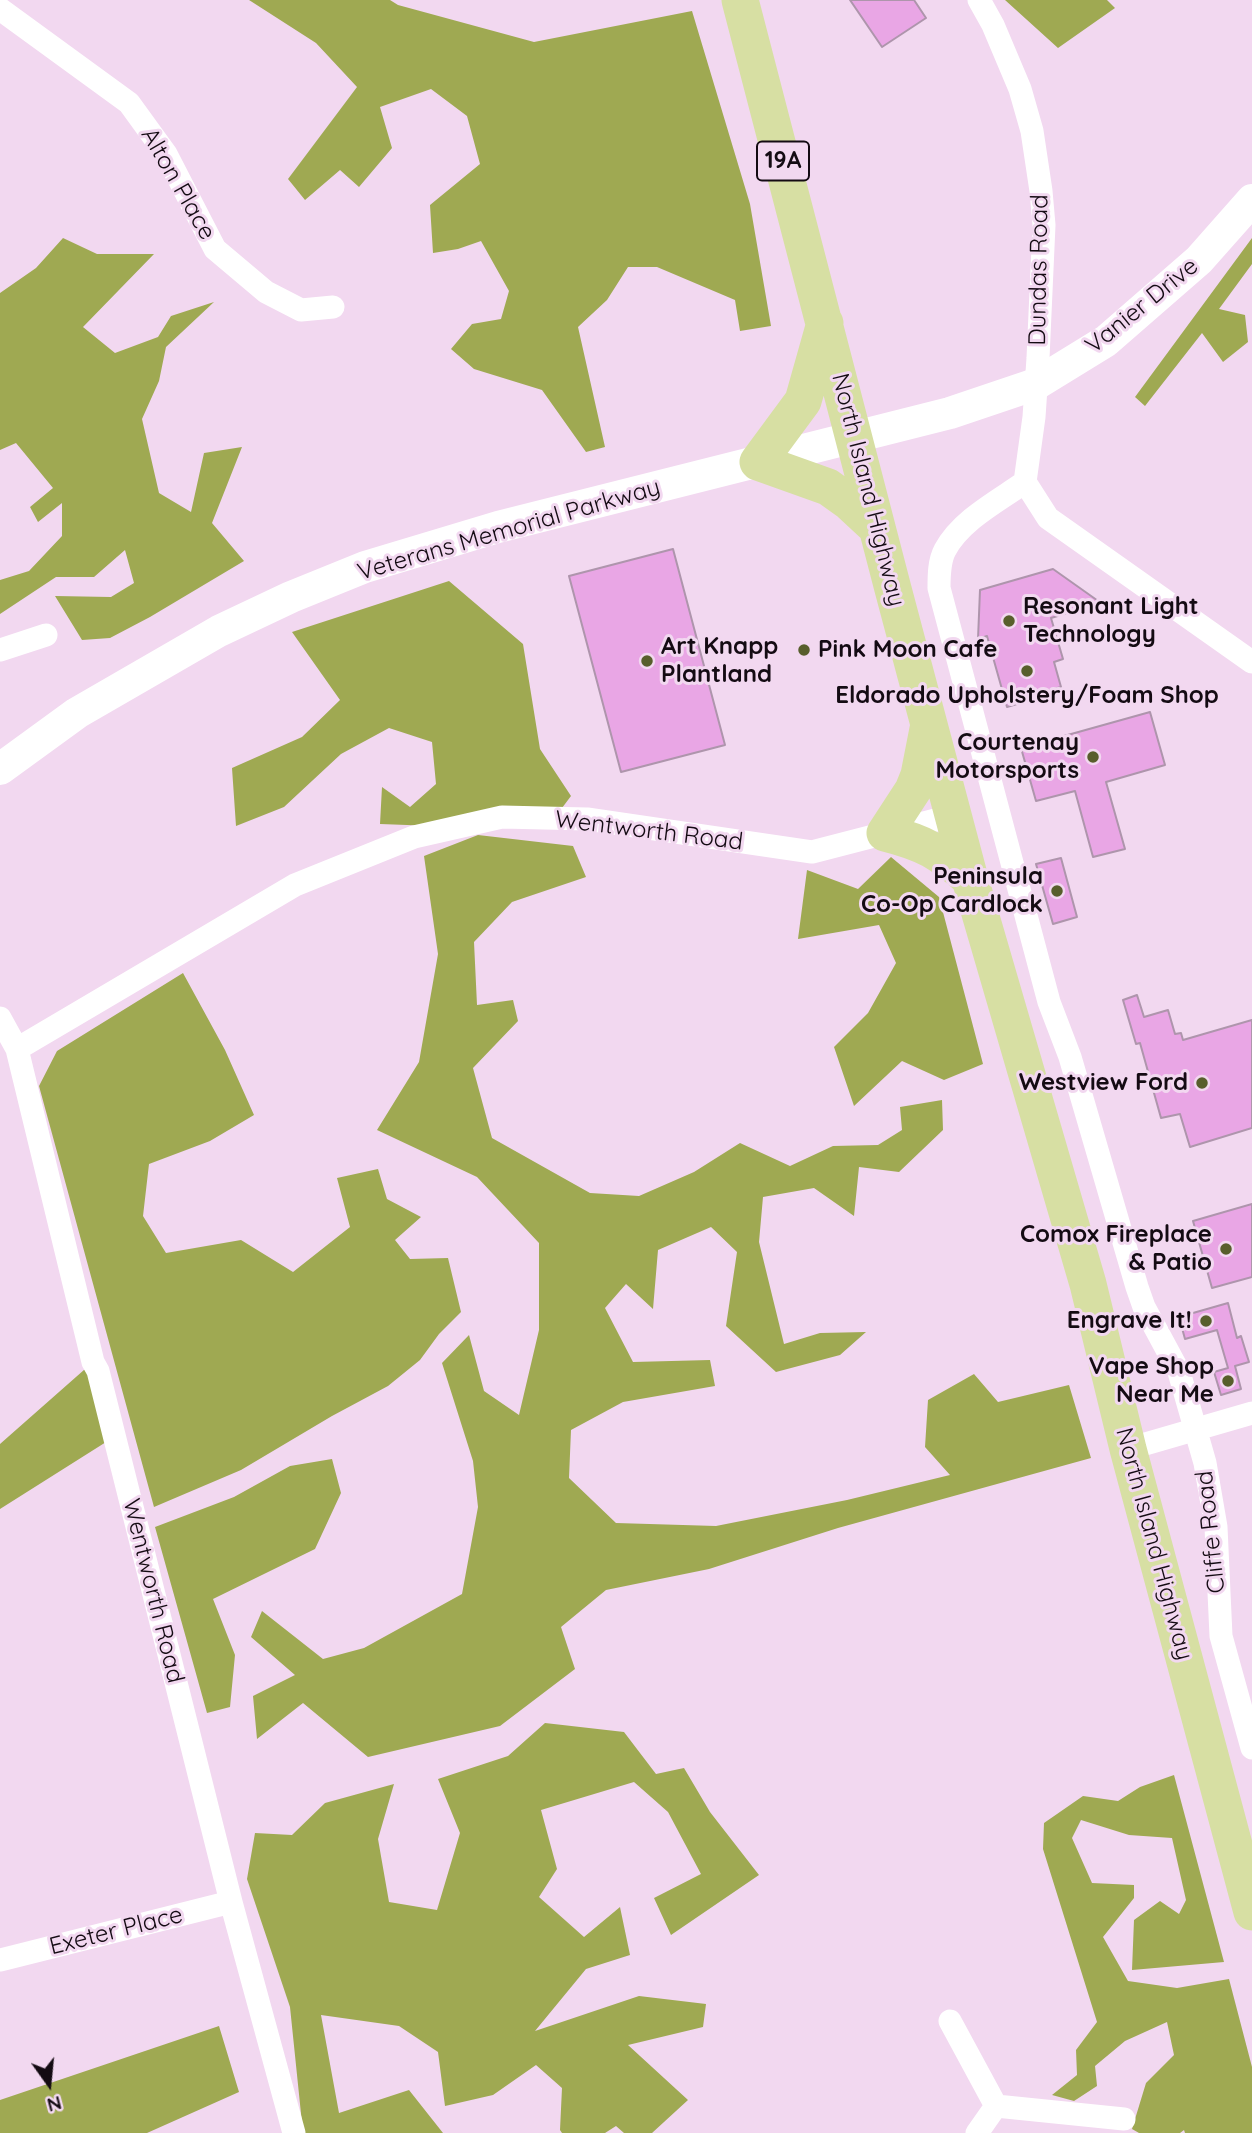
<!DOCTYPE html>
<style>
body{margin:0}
#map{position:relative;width:1252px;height:2133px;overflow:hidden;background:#f2d8f0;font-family:Quicksand,sans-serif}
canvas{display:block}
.north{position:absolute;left:14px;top:2049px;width:70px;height:70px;-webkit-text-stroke:5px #f2d8f0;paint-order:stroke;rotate:165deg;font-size:19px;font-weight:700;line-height:28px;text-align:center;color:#140b13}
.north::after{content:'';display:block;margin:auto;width:24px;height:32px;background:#140b13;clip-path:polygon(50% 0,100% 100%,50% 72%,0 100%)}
</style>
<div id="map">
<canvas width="1252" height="2133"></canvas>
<div class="north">N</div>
</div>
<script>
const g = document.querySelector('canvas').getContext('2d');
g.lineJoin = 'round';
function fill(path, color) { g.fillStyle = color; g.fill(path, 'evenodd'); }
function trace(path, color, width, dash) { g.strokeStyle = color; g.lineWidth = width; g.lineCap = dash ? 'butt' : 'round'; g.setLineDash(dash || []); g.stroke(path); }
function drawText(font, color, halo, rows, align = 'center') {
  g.font = font + ' Quicksand,sans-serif'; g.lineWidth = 6; g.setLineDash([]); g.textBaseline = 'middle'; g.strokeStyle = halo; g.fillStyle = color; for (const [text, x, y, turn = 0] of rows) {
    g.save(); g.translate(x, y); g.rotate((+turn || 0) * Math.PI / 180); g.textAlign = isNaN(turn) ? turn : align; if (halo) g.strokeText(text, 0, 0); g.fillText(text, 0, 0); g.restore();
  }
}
fill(new Path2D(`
 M249 0H390L398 5 534 42 692 11 750 204 771 326 740 331 735 300 657 267H628L607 300 578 327 605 447 586 452 542 390 474 369 451 349 472 324 501 319 509 291 481 241 458 249 433 253 430 205 480 164 467 116 431 89 380 107 392 148 359 187 340 170 305 200 288 179 357 87 316 43Z
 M1005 0H1107L1115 8 1058 48Z
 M63 238 97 254H154L83 327 115 353 158 337 171 316 214 302 166 347 159 381 142 419 159 493 191 512 204 453 242 447 212 523 244 561 150 617 110 638 82 640 55 596 111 597 134 583 125 550 94 577H56L0 614V580L29 571 62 536V503L38 522 30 507 53 488 16 443 0 450V293L36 268Z
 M1252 238V264L1219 309 1245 315 1248 342 1223 362 1202 333 1145 406 1135 397Z
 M449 581 523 644 540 749 571 796 556 816 434 826 380 824 382 787 410 807 436 784 432 742 389 728 341 754 284 807 236 826 232 768 302 737 340 700 292 632Z
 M478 835 573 846 586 877 512 902 474 942 477 1005 513 1000 518 1021 473 1068 492 1138 590 1193 639 1196 694 1172 740 1143 790 1166 833 1146 878 1145 902 1130 900 1107 942 1100 943 1130 899 1172 859 1167 854 1216 814 1188 763 1197 759 1242 784 1344 820 1333 866 1332 840 1355 776 1372 726 1326 737 1252 711 1227 658 1250 653 1309 626 1284 605 1308 633 1362 710 1360 715 1386 623 1402 571 1430 569 1478 616 1523 716 1526 847 1500 950 1475 925 1447 928 1400 974 1374 998 1402 1069 1385 1091 1458 838 1528 709 1569 606 1590 561 1627 575 1669 500 1726 368 1757 303 1703 257 1739 253 1696 295 1675 251 1637 262 1611 323 1659 364 1648 462 1594 478 1507 473 1461 442 1363 469 1335 484 1391 519 1415 539 1330V1243L477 1177 377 1130 419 1062 438 954 424 856Z
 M891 857 939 897 983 1064 944 1080 902 1061 854 1106 834 1047 868 1013 896 963 879 925 798 939 807 870 858 889Z
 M183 973 225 1050 254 1115 210 1141 149 1164 143 1216 166 1253 241 1240 293 1272 350 1227 337 1178 378 1169 387 1199 421 1217 395 1240 410 1259 448 1258 461 1312 439 1334 420 1360 388 1386 332 1416 241 1470 154 1507 39 1086 57 1051Z
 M93 1362 114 1437 0 1509V1444Z
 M332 1459 341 1493 315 1549 213 1599 235 1655 230 1707 207 1713 155 1527 234 1497 290 1466Z
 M545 1723 624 1732 656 1774 684 1768 710 1812 759 1875 671 1935 654 1898 701 1874 668 1812 634 1782 541 1810 557 1869 539 1897 584 1937 620 1907 630 1955 586 1969 535 2031 639 1996 706 2004 703 2027 628 2045 688 2100 652 2133H624L616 2126 605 2133H562L560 2130 562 2088 536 2065 493 2095 445 2106 438 2052 399 2026 321 2015 339 2113 409 2090 443 2133H303L290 2007 247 1879 255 1833 292 1835 325 1803 394 1784 378 1839 389 1902 437 1910 460 1833 438 1779 508 1756Z
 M1174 1775 1224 1962 1132 1970 1134 1920 1160 1901 1179 1914 1186 1900 1172 1838 1129 1835 1081 1820 1072 1838 1092 1883 1134 1885V1898L1103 1937 1128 1981 1177 1988 1229 1979 1252 2067V2133H1185L1184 2130 1180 2133H1139L1132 2129 1146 2083 1174 2055 1167 2022 1125 2041 1095 2066 1097 2086 1074 2101 1052 2095 1077 2075 1076 2050 1097 2022 1043 1849 1044 1823 1083 1796 1118 1801 1140 1787Z
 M219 2026 239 2092 147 2133H0V2100Z`), '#9fa952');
const building = new Path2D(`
 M850 0H914L926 18 882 47Z
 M673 549 725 745 621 772 569 576Z
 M1053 569 1101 603 1051 618 1063 659 1054 662 1061 687 1036 694 1037 698 1007 707 987 636 978 639 980 590Z
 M1150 712 1165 765 1106 782 1125 849 1093 857 1075 791 1036 801 1021 748Z
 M1061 858 1077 917 1053 924 1036 864Z
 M1137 995 1144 1017 1168 1010 1175 1034 1181 1033 1183 1040 1252 1020V1128L1190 1147 1180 1114 1161 1118 1140 1043 1136 1044 1123 1000Z
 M1252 1204V1277L1212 1288 1193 1221Z
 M1228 1303 1237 1338 1241 1336 1249 1362 1235 1366 1241 1389 1221 1395 1214 1372 1228 1368 1217 1330 1185 1339 1179 1317Z`);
fill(building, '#e9a6e5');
trace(building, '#ae95ac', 2);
trace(new Path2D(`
 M979 0 993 25 1020 89 1032 131 1041 191 1044 225 1038 358 1034 417 1025 482C998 501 961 520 945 550 939 561 939 576 939 588L1049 1002 1070 1057 1137 1287 1144 1307 1179 1372 1205 1463 1216 1527 1221 1636 1252 1748
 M0 9 129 103 166 154 215 249 266 292 301 310 333 307
 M1025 482 1048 518 1252 662
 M0 650 46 635
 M0 1018 17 1049 93 1362 98 1371 231 1902 294 2133
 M17 1049 295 885 414 837 502 817 587 819 812 852 955 815
 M1128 1449 1252 1413
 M0 1960 231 1902
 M950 2021 996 2106
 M996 2106 1124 2119
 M977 2133 996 2106`), '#fff', 23);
trace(new Path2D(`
 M0 769 77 713 219 631 291 597 365 567 498 527 950 413 1036 384 1106 341 1199 260 1252 200`), '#fff', 32);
trace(new Path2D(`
 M740 0 893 589 970 879 1088 1284 1128 1449 1252 1912
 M825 323 803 401 758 462 828 487 849 502 877 528
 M928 729 919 775 913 790 885 833C925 843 940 852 970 879`), '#d7dfa3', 37);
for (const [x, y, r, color] of [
 [1009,621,7,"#585e2c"],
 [804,650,7,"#585e2c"],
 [647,661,7,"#585e2c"],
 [1027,671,7,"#585e2c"],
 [1093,757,7,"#585e2c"],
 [1057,891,7,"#585e2c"],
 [1202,1083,7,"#585e2c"],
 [1226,1249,7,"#585e2c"],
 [1206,1321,7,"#585e2c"],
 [1228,1381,7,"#585e2c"]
]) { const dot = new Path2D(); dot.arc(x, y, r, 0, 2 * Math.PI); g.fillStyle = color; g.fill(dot); trace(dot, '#f2d8f0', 2.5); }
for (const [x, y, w] of [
 [783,161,52]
]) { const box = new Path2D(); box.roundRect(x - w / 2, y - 19.5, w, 39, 5); g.fillStyle = '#f2d8f0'; g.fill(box); trace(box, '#140b13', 2); }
drawText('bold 23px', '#140b13', null, [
 ["19A",783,161]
]);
drawText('24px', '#140b13', '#f2d8f0', [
 ["Alton Place",178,184,60],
 ["Dundas Road",1039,270,-89],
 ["Vanier Drive",1142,306,-39],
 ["North Island Highway",868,490,76],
 ["Veterans Memorial Parkway",509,530,-16],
 ["Wentworth Road",649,831,7],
 ["Cliffe Road",1211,1532,-96],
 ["North Island Highway",1154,1544,75],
 ["Wentworth Road",153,1591,76],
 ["Exeter Place",116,1931,-14]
]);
drawText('bold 24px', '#140b13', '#f2d8f0', [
 ["Resonant Light",1023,607,"left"],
 ["Technology",1023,635,"left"],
 ["Art Knapp",661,647,"left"],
 ["Plantland",661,675,"left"],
 ["Pink Moon Cafe",818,650,"left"],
 ["Eldorado Upholstery/Foam Shop",1027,696,"center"],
 ["Courtenay",1079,743],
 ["Motorsports",1079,771],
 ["Peninsula",1043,877],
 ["Co-Op Cardlock",1043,905],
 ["Westview Ford",1188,1083],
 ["Comox Fireplace",1212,1235],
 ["& Patio",1212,1263],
 ["Engrave It!",1192,1321],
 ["Vape Shop",1214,1367],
 ["Near Me",1214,1395]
], 'right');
</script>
